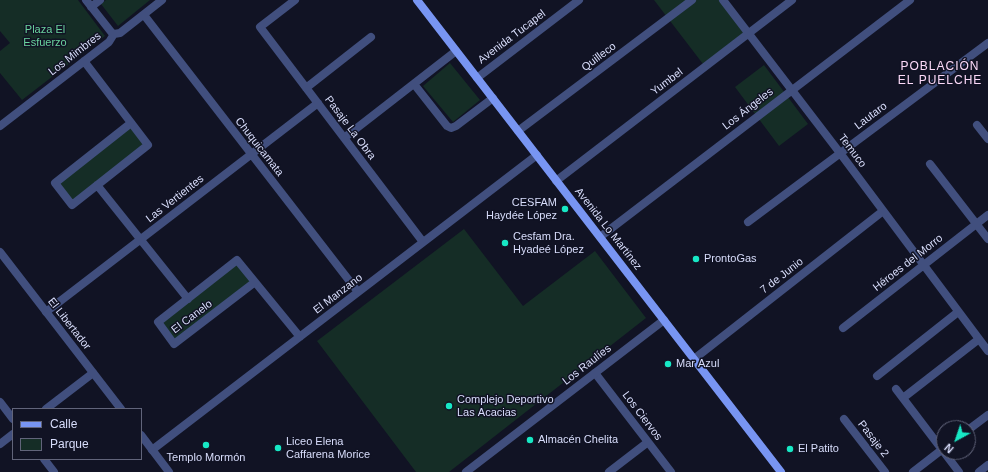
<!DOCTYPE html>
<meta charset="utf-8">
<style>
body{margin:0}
#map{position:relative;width:988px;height:472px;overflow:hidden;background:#111324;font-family:Arial,sans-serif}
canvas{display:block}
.legend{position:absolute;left:12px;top:408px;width:130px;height:52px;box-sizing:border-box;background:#111324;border:1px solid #61647a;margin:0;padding:5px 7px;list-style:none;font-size:12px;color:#d8ddfb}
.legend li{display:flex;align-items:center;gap:8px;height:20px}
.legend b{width:20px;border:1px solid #61647a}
.north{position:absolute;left:936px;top:420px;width:40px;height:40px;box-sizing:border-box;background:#111324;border:1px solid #61647a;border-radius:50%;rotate:220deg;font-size:11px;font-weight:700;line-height:16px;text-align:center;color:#d8ddfb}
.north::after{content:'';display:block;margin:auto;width:14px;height:18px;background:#17e8c5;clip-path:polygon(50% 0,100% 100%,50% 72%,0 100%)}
</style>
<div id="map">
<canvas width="988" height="472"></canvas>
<ul class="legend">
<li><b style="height:5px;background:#7895f2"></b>Calle</li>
<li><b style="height:11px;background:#152d26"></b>Parque</li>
</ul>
<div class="north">N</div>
</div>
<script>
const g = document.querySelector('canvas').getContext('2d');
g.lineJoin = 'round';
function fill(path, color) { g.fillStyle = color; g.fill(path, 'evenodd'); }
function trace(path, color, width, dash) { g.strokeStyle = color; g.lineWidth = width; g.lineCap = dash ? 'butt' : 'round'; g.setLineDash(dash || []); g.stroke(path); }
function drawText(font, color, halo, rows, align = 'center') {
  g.font = font + ' Arial,sans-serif'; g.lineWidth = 3; g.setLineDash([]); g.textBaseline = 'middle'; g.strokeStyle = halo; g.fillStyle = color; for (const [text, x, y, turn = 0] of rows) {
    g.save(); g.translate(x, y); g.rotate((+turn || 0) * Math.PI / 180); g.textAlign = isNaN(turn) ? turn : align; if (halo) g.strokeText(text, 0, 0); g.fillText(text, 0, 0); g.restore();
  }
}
fill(new Path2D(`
 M0 0H78L105 36 22 100 0 73V51L10 43 0 31Z
 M106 0H150L118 26 101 4Z
 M654 0H720L745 32 703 64Z
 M450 63 480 100 453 122 423 86Z
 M764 65 808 124 779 146 735 87Z
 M131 123 148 145 72 205 55 183Z
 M464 229 523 306 595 251 646 318 449 472H416L317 341Z
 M237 260 255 282 174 344 158 322Z`), '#152d26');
trace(new Path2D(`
 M86 0 112 33 114 34
 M295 0 260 27 423 242
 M723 0 840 153 988 351
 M91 7 100 0
 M144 15 358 292
 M84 61 148 145 72 205 55 183 131 123
 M414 84 447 126 451 128 456 126 493 98
 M306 88 371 37
 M977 125 988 139
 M0 126 109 42 114 34 120 33 162 0
 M518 131 692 0
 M344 138 456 51
 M930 164 988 239
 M556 181 792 0
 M97 185 188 299
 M748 222 988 43
 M600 237 910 0
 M255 282 174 344 158 322 237 260 300 337
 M46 312 318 103
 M843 328 988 215
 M694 359 883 211
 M595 373 671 472
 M877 376 958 312
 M896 389 959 472
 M903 398 979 339
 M0 402 13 419
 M46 409 93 373
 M844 419 885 472
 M968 430 988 415
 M0 444 13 434
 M152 450 537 155
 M44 459 54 472
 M609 472 648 442
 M913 472 944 448
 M979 472 988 465`), '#414f7e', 8);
trace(new Path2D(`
 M477 78 579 0
 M0 252 121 409
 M141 435 169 472
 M466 472 664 320`), '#414f7e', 8);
trace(new Path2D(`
 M417 0 781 472`), '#7895f2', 8);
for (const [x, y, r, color] of [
 [565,209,4,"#17e8c5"],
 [505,243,4,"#17e8c5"],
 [696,259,4,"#17e8c5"],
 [668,364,4,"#17e8c5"],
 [449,406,4,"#17e8c5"],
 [530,440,4,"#17e8c5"],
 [206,445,4,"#17e8c5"],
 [278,448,4,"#17e8c5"],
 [790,449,4,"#17e8c5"]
]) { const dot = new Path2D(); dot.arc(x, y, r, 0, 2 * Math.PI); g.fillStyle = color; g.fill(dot); trace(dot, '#111324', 1.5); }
drawText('11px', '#6ad49e', '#111324', [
 ["Plaza El",45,30],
 ["Esfuerzo",45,43]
]);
drawText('11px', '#d8ddfb', '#111324', [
 ["Avenida Tucapel",512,37,-37],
 ["Los Mimbres",75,54,-38],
 ["Quilleco",599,57,-37],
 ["Yumbel",667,82,-37],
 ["Los Ángeles",748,109,-38],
 ["Lautaro",871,116,-37],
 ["Pasaje La Obra",350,128,53],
 ["Chuquicamata",259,147,52],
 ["Temuco",852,151,53],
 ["Las Vertientes",175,199,-38],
 ["Avenida Lo Martínez",608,229,52],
 ["Héroes del Morro",908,263,-38],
 ["7 de Junio",782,276,-38],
 ["El Manzano",338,294,-37],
 ["El Canelo",192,317,-37],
 ["El Libertador",69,324,52],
 ["Los Raulíes",587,365,-38],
 ["Los Ciervos",642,416,53],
 ["Pasaje 2",873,439,52]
]);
drawText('11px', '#d8ddfb', '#111324', [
 ["CESFAM",557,203,"right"],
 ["Haydée López",557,216,"right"],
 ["Cesfam Dra.",513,237],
 ["Hyadeé López",513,250],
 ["ProntoGas",704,259],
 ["Mar Azul",676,364],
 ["Complejo Deportivo",457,400],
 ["Las Acacias",457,413],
 ["Almacén Chelita",538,440],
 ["Liceo Elena",286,442],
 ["Caffarena Morice",286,455],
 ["El Patito",798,449],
 ["Templo Mormón",206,458,"center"]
], 'left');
g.letterSpacing = '1px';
drawText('12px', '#fbd9f8', '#111324', [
 ["POBLACIÓN",940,67],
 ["EL PUELCHE",940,81]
]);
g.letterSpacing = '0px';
</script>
